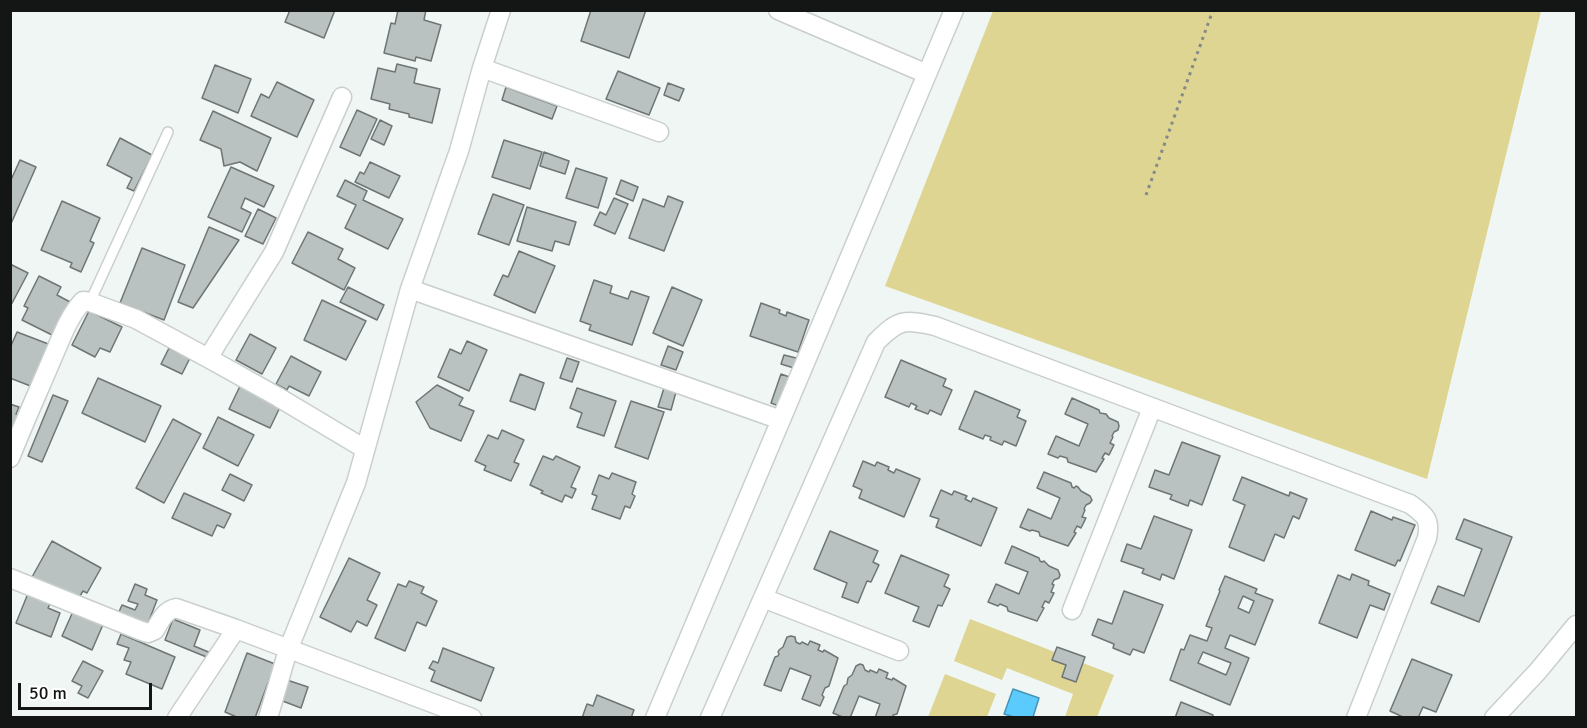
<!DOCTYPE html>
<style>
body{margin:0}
#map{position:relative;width:1587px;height:728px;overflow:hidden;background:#f0f6f3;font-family:Signika,sans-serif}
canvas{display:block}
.frame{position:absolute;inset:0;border:12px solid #141615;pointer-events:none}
.scale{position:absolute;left:18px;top:683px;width:134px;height:27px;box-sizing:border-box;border:3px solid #141615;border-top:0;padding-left:8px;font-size:18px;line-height:21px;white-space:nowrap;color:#141615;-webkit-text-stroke:4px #fff;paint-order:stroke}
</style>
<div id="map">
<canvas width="1587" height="728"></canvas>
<div class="frame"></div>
<div class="scale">50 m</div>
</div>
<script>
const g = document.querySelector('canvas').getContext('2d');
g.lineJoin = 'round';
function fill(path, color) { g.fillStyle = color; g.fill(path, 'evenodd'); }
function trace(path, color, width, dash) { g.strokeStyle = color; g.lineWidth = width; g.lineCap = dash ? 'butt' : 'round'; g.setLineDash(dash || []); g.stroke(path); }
fill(new Path2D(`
 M993 11H1541L1427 479 885 286Z
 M970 619 1114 675 1097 717H1065L1073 694 1007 668 1002 680 954 661Z
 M945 674 996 694 987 717H928Z`), '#ddd591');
const water = new Path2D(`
 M1013 689 1039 698 1033 717H1014L1004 714Z`);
fill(water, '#5bcafc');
trace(water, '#4694b7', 1.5);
const building = new Path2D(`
 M290 10H335L324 38 285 22Z
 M398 10H426L424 20 441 25 431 61 416 57 415 61 384 53 391 23 395 24Z
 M591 10H646L629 58 581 41Z
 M397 64 417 69 414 83 440 89 432 123 409 117V114L389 109 390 104 371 99 378 68 395 72Z
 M215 65 251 79 238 113 202 98Z
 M618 71 660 88 649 115 606 99Z
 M277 82 314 100 297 137 251 116 261 94 269 98Z
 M668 83 684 89 679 101 664 95Z
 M506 87 557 106 552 119 502 100Z
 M357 110 377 119 360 156 340 147Z
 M213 111 271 138 257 171 240 162 224 166 221 149 200 140Z
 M380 120 392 126 384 145 371 139Z
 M120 138 152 155 134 191 127 188 132 178 107 165Z
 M504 140 542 152 530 189 492 177Z
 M544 152 569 161 565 174 540 166Z
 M20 160 36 167 10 226V182Z
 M370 162 400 176 389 198 355 182 360 172 364 174Z
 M231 167 274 186 264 207 245 198 241 208 251 213 242 232 208 217Z
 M576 168 607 178 598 208 566 198Z
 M345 180 367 191 363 200 403 219 388 249 345 228 356 205 337 196Z
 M621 180 638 187 633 201 616 194Z
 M493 194 524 205 509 245 478 234Z
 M668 196 683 202 664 251 629 238 643 199 664 207Z
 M614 198 628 204 615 234 594 225 600 212 606 215Z
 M62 201 100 218 90 241 94 243 81 272 70 267 72 263 41 250Z
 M527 207 576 222 569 245 555 241 552 251 517 241Z
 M258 209 276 218 263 244 245 236Z
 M209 227 239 240 193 308 178 302Z
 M308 232 343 249 338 259 355 268 344 290 292 263Z
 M142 248 185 265 164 320 120 303Z
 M519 251 555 266 535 313 494 295 503 275 508 277Z
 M10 264 28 273 10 307Z
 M39 276 61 287 57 295 72 303 56 337 22 320 28 308 24 306Z
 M594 280 612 286 610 293 628 299 631 291 649 297 632 345 589 330 591 325 580 321Z
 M348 287 384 305 377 320 340 302Z
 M672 287 702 300 683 346 653 333Z
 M322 300 366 321 346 360 304 340Z
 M761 303 780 310 779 313 786 316 787 312 809 320 798 352 750 336Z
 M89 311 122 327 110 352 100 348 95 357 72 345Z
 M17 332 51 345 33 387 10 378V348Z
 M250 334 276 348 262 374 236 360Z
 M467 341 487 350 469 391 438 377 450 349 461 354Z
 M668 346 683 352 676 370 661 365Z
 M169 348 190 358 182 374 161 364Z
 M784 355 800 359 797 369 781 364Z
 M291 356 321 372 309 396 289 386 287 390 276 384Z
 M567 358 579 362 572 382 560 378Z
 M901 360 946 379 943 386 952 390 941 415 930 410 928 414 915 409 917 406 911 403 909 407 885 397Z
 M520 374 544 383 535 410 510 401Z
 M781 374 795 379 784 408 771 403Z
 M98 378 161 406 145 442 82 413Z
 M241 384 282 403 270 428 229 409Z
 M437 385 463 398 459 405 474 411 461 441 430 428 416 402Z
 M577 388 616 401 604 436 577 427 582 413 570 408Z
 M664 388 676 392 671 410 658 407Z
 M975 391 1020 410 1017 417 1026 421 1016 446 1004 441 1002 445 990 440 991 437 985 435 983 439 959 429Z
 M53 395 68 401 42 462 28 456Z
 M1072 398 1099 410 1100 413 1106 414 1109 418 1118 422 1119 426 1118 430 1114 432 1112 436 1113 437 1110 443 1114 445 1109 455 1105 453 1102 458 1104 459 1096 472 1068 462 1067 458 1060 456 1058 458 1048 454 1056 436 1079 446 1088 424 1065 414Z
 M631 401 664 412 648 459 615 447Z
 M10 404 19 407 16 414 21 416 10 439Z
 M218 417 254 435 238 466 203 448Z
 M173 419 201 434 164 503 136 488Z
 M502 430 524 440 514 462 519 464 511 481 484 470 486 466 475 461 488 435 498 439Z
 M1182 442 1220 456 1202 505 1190 500 1188 506 1170 499 1172 495 1149 487 1155 470 1169 475Z
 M543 456 553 460 556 456 580 467 571 487 576 489 572 498 565 495 562 502 541 493 543 491 530 485Z
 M863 461 875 466 877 462 889 467 888 470 894 473 896 469 920 479 904 517 859 498 862 490 853 486Z
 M1044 472 1071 483 1072 487 1074 488 1076 486 1078 487 1081 491 1090 496 1092 500 1090 503 1086 505 1084 509 1085 510 1082 517 1086 518 1081 528 1077 526 1074 532 1076 533 1068 546 1040 536 1039 532 1032 530 1030 531 1020 527 1028 509 1051 519 1060 498 1037 488Z
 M612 473 636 482 632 494 635 496 630 508 625 506 620 519 592 509 597 496 592 494 599 475 609 479Z
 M230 474 252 485 244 501 222 490Z
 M1242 477 1289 496 1290 492 1307 499 1299 519 1293 516 1284 538 1275 534 1264 561 1229 547 1245 505 1233 500Z
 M941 490 952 495 954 491 967 496 965 499 971 502 973 498 997 508 981 546 936 527 939 519 930 516Z
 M184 493 231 514 224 528 217 525 212 536 172 518Z
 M1371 511 1392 520 1393 517 1415 525 1400 561 1398 560 1395 566 1355 550Z
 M1154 516 1192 530 1174 579 1162 574 1160 580 1142 573 1144 569 1121 561 1127 544 1141 549Z
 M1464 519 1512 537 1479 622 1431 603 1438 586 1464 596 1482 549 1456 539Z
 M830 531 878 551 873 562 879 565 871 582 867 581 858 603 842 597 847 583 814 569Z
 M52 541 101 568 87 593 83 591 77 601 32 577Z
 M1012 546 1039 558 1040 561 1042 562 1044 561 1049 566 1058 570 1060 575 1059 578 1054 580 1052 584 1054 585 1051 592 1054 593 1049 603 1045 601 1042 607 1044 608 1037 621 1008 611 1007 607 1000 604 998 606 988 602 996 584 1019 594 1028 572 1005 563Z
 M901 555 949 575 944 586 950 589 942 606 938 605 929 627 913 621 919 607 885 593Z
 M349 558 380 573 367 600 377 605 367 626 357 621 351 632 320 617Z
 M1352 574 1369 581 1368 585 1390 594 1384 610 1370 605 1357 638 1319 623 1338 575 1350 580Z
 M1225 576 1257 589 1255 593 1273 600 1255 645 1230 635 1225 648 1249 658 1230 705 1170 680 1181 649 1184 650 1190 635 1207 641 1212 628 1206 626 1220 591 1219 590ZM1243 596 1254 601 1249 613 1238 608ZM1203 652 1231 663 1226 675 1198 663Z
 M409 581 424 587 421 593 437 601 426 626 417 622 405 651 375 638 398 584 406 587Z
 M135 584 147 589 145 595 157 600 147 626 118 614 122 605 135 610 138 604 128 601Z
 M29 591 52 600 48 608 60 613 51 637 16 623Z
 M1124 591 1163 605 1144 653 1133 649 1130 655 1113 648 1114 644 1092 635 1098 619 1112 624Z
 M75 607 105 620 92 650 62 636Z
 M173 619 200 630 194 646 211 653 209 658 165 640Z
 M121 634 175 657 162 689 126 674 131 662 124 660 129 648 117 644Z
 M791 636 795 637 796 642 800 644 802 642 808 645 810 641 820 645 818 650 823 652 824 650 838 658 829 686 825 688 822 695 824 697 820 706 802 699 811 676 790 668 781 691 764 685 775 657 778 656 779 654 778 652 779 650 783 647 787 637Z
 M1057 647 1085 657 1076 682 1062 677 1066 665 1052 660Z
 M443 648 494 668 481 701 431 681 435 671 429 668 433 661 438 663Z
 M247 653 275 664 255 718H239L225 712Z
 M1412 659 1452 675 1436 712 1423 707 1418 718H1405L1390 711Z
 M83 661 103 671 88 698 78 693 82 686 72 681Z
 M860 664 863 665 865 670 869 672 870 670 877 673 879 669 888 673 886 678 892 680 893 678 906 686 897 714 893 715V718H875L880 704 859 696 850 718H845L833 713 844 686 847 684 848 678 852 675 856 666Z
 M287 680 308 687 301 708 280 700Z
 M597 695 634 710 631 718H582L587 704 593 706Z
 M1181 702 1213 715 1212 718H1175Z`);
fill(building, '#bac1c1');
trace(building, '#6f7575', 1.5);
const lane = new Path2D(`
 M90 302 168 132`);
const street = new Path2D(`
 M778 10 927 74
 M482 68 659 132
 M410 289 781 420
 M208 358 274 252 342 97
 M10 458C23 425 38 392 52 359 61 339 68 317 83 301L90 302 136 319 208 358 278 397 365 449
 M10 578 139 630 148 633 155 630C160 621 165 610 176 608L236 629 472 718
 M763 598 899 651
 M1072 610 1152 408
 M177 718 236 629
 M268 718 288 650 356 483 410 289 459 151 482 68 501 10
 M655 718 954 10
 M710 718 876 342C899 319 904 319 935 326L1410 504C1425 515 1431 519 1427 538L1356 718
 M1494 718 1538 671 1576 625`);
trace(lane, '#c9cfcc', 12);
trace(street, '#c9cfcc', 21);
trace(new Path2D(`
 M1146 195 1213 10`), '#858987', 3, [3, 4.5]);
trace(lane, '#fff', 9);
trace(street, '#fff', 18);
</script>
